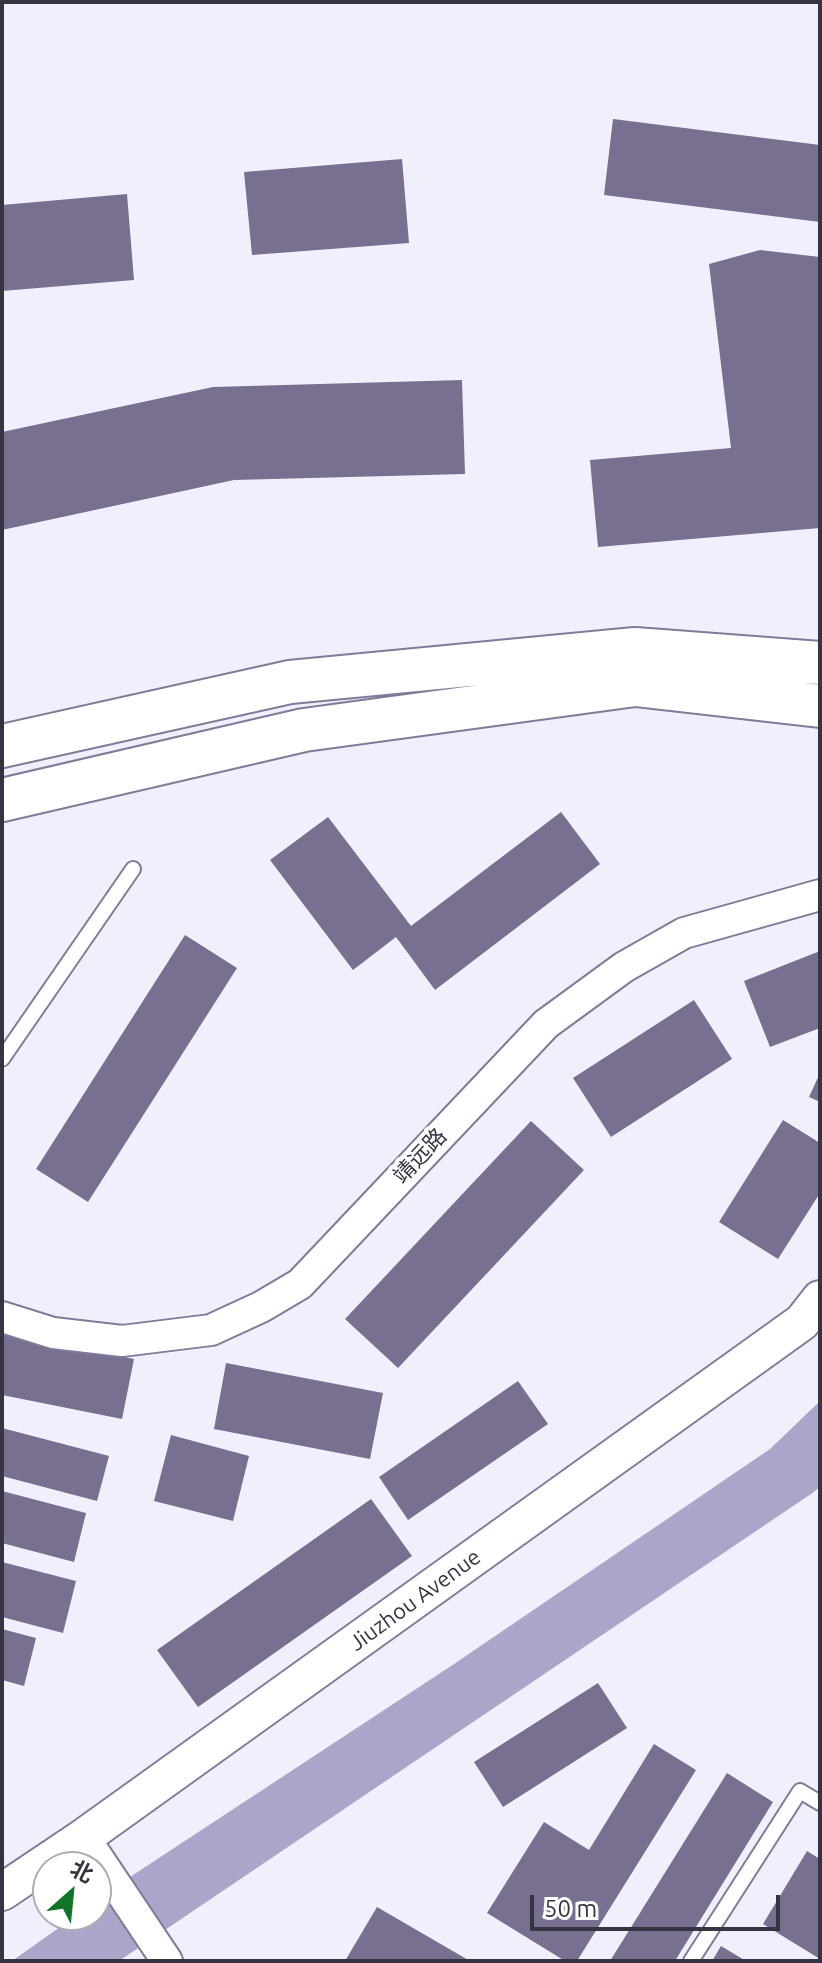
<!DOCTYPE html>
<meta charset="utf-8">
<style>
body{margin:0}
#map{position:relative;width:822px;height:1963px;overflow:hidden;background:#f2effd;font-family:Ubuntu,"Noto Sans SC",sans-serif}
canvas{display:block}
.frame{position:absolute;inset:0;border:4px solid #373441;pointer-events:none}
.north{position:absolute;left:32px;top:1851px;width:80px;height:80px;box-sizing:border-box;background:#fff;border:2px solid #afaeb3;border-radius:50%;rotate:27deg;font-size:22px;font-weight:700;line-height:32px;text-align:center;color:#373441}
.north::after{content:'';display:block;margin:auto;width:28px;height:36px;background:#0f7527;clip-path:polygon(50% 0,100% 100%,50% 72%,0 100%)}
.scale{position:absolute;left:530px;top:1895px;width:250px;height:36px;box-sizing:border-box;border:4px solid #373441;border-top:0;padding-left:10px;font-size:24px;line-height:28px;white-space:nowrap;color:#373441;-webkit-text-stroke:6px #fff;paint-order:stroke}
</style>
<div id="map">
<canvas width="822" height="1963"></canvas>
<div class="frame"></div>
<div class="north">北</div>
<div class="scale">50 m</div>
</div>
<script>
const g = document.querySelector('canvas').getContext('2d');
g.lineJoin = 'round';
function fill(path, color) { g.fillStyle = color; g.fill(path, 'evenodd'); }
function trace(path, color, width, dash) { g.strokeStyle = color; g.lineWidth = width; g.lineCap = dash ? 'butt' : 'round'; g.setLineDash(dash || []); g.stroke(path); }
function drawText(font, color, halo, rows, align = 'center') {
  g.font = font + ' Ubuntu,"Noto Sans SC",sans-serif'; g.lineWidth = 8; g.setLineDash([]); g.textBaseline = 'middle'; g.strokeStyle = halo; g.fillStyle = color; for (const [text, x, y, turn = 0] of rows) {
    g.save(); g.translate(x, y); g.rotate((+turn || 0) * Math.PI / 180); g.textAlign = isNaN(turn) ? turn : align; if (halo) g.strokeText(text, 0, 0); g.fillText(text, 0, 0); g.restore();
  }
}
fill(new Path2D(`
 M820 1401V1487L811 1494 119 1961H12L77 1915H96V1901L130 1877 454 1664 770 1449Z`), '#ada5c9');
fill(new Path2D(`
 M613 119 820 145V222L604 195Z
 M402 159 409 243 252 255 244 172Z
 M127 194 134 280 2 291V205Z
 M760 250 820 257V528L598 547 590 460 731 448 709 264Z
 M462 380 465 474 234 480 2 530V432L213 387Z
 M561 812 600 864 435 990 396 937 353 970 270 860 328 817 411 926Z
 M185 935 237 968 88 1202 36 1169Z
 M820 951V1028L770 1047 744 981Z
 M694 1000 732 1059 611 1137 573 1078Z
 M820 1073V1102L809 1097Z
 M783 1120 820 1143V1193L778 1259 719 1222Z
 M531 1121 584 1170 398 1368 345 1319Z
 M2 1333 134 1359 122 1419 2 1395Z
 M226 1363 383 1393 370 1459 214 1429Z
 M518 1381 548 1424 408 1520 379 1477Z
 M2 1428 109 1456 97 1501 2 1476Z
 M171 1435 249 1456 233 1521 154 1501Z
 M2 1491 86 1513 74 1562 2 1543Z
 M371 1499 412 1556 198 1707 157 1650Z
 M2 1562 76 1581 63 1633 2 1617Z
 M2 1629 36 1638 24 1686 2 1680Z
 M598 1683 627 1728 503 1807 474 1762Z
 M654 1744 696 1770 577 1961H565L487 1913 544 1822 589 1850Z
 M727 1773 773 1802 675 1961H610Z
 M807 1851 820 1859V1959L763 1924Z
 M377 1907 470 1961H345Z
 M721 1946 746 1961H712Z`), '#786f91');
const service = new Path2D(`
 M2 1059 133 869
 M691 1961 800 1791 820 1803`);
const minor = new Path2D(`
 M2 1317 53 1333 122 1341 211 1330 261 1307 300 1284 546 1024 624 967 684 933 820 895
 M84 1837 167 1961`);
const tertiary = new Path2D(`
 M2 1892 84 1837 802 1322 820 1299`);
const secondary = new Path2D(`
 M2 746 290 682 635 649 820 663
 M2 800 304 730 635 685 820 706`);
trace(service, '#827a99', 18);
trace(minor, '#827a99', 34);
trace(tertiary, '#827a99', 40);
trace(secondary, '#827a99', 46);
trace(service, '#fff', 14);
trace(minor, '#fff', 30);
trace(tertiary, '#fff', 36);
trace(secondary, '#fff', 42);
drawText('22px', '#373441', '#fff', [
 ["靖远路",420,1156,-47],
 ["Jiuzhou Avenue",415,1600,-36]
]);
</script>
